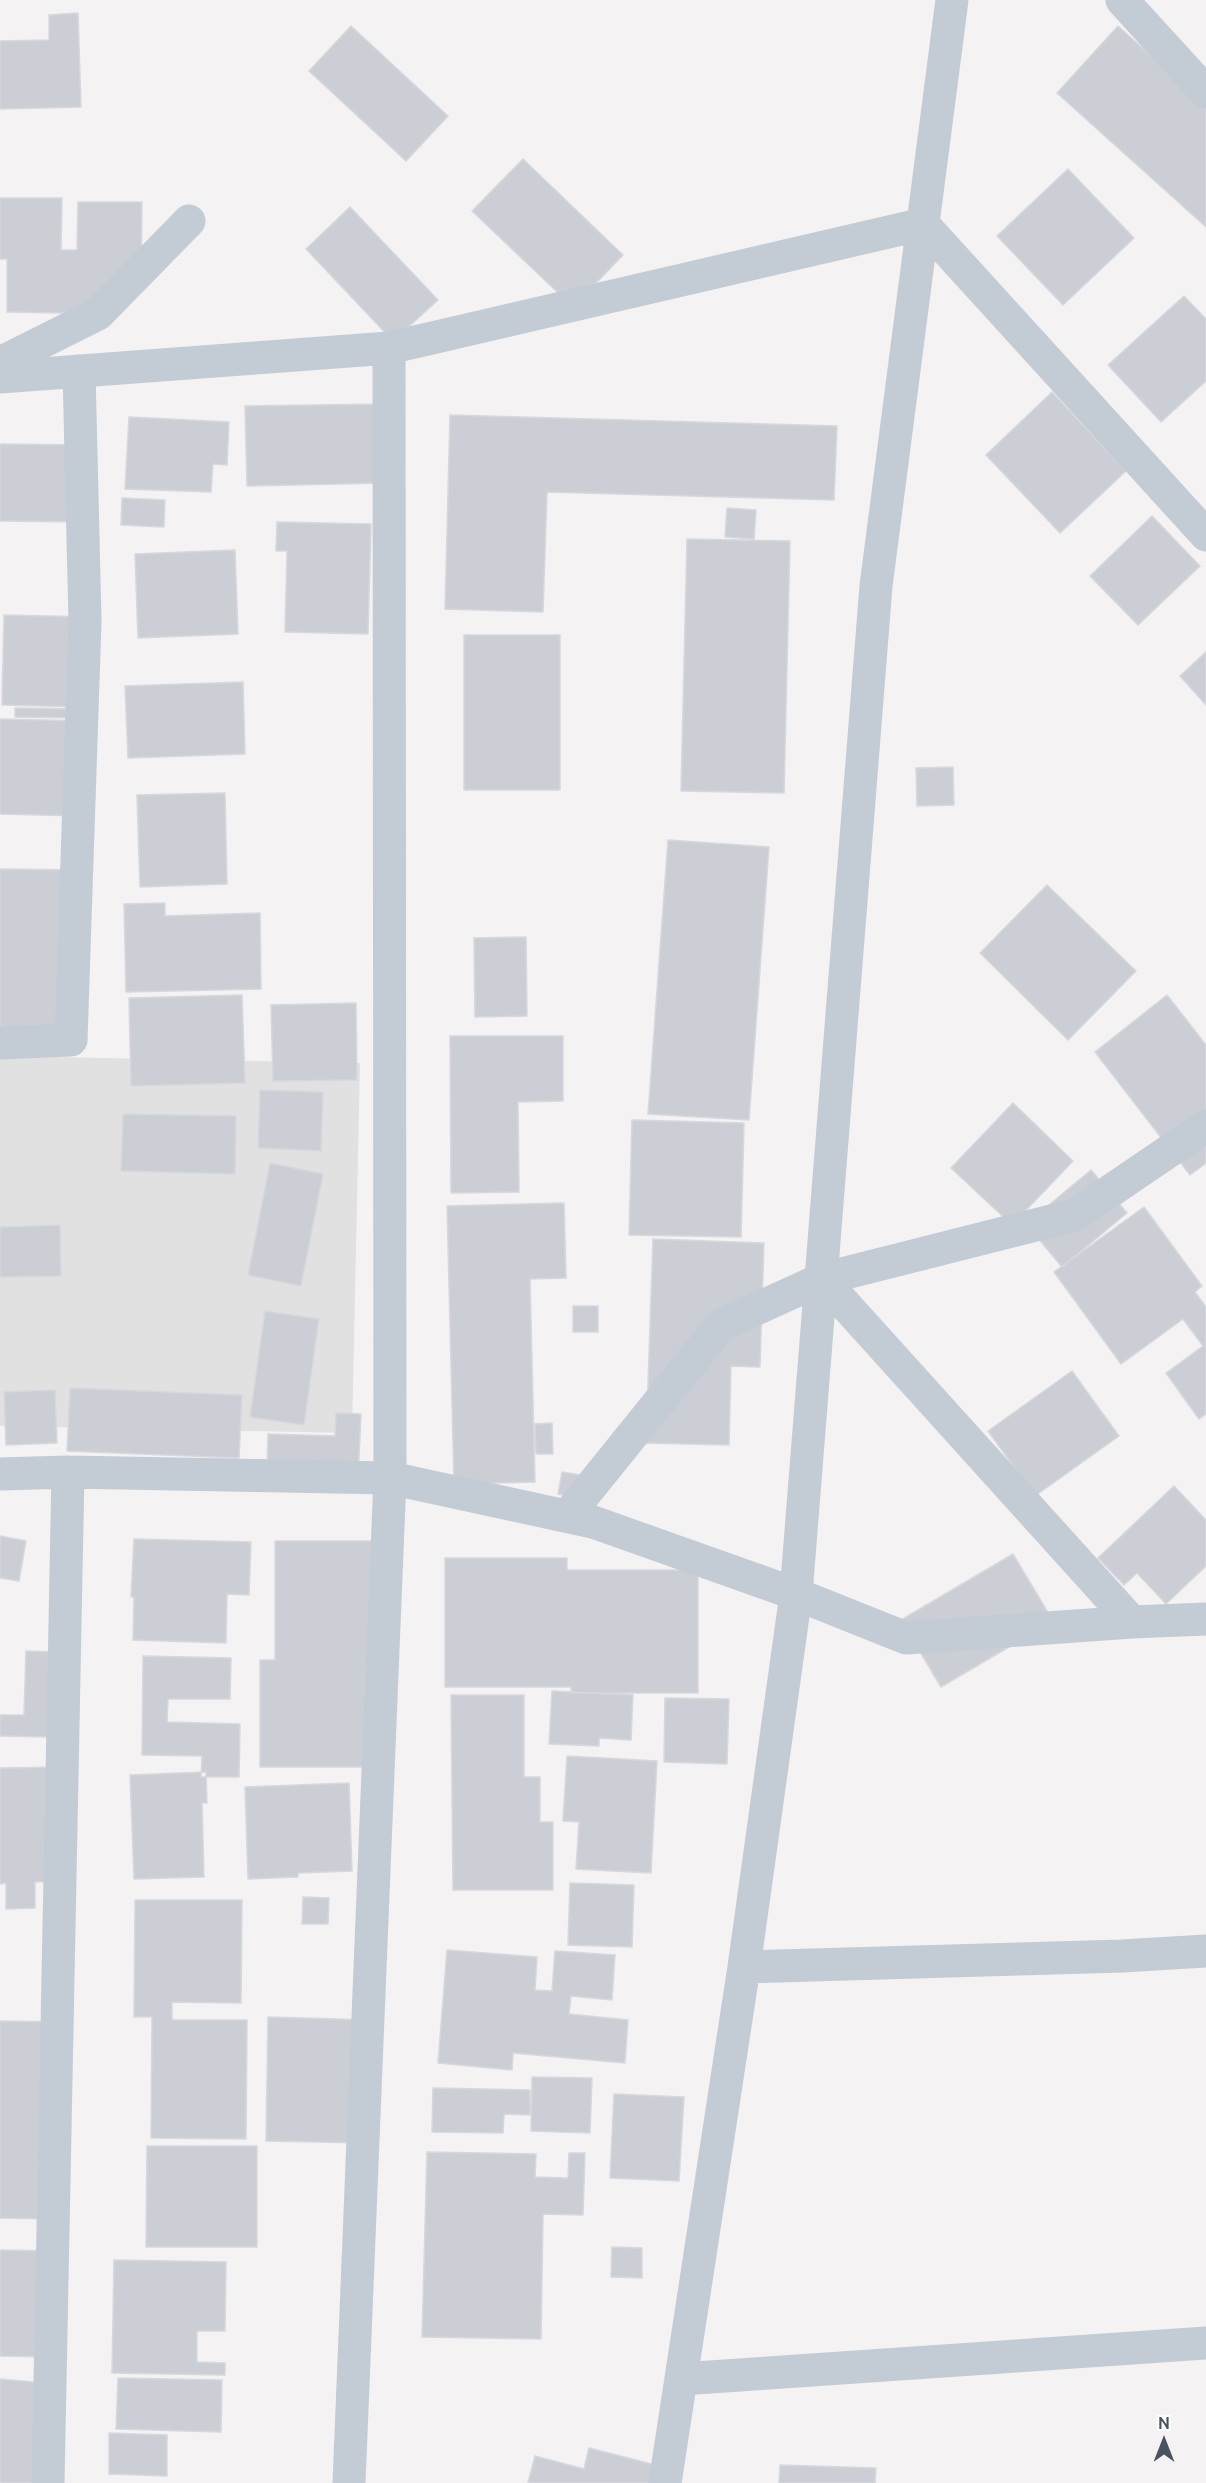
<!DOCTYPE html>
<style>
body{margin:0}
#map{position:relative;width:1206px;height:2483px;overflow:hidden;background:#f4f2f2;font-family:Ubuntu,sans-serif}
canvas{display:block}
.north{position:absolute;left:1134px;top:2411px;width:60px;height:60px;-webkit-text-stroke:4px #fff;paint-order:stroke;rotate:0deg;font-size:16px;font-weight:700;line-height:24px;text-align:center;color:#495361}
.north::after{content:'';display:block;margin:auto;width:21px;height:27px;background:#495361;clip-path:polygon(50% 0,100% 100%,50% 72%,0 100%)}
</style>
<div id="map">
<canvas width="1206" height="2483"></canvas>
<div class="north">N</div>
</div>
<script>
const g = document.querySelector('canvas').getContext('2d');
g.lineJoin = 'round';
function fill(path, color) { g.fillStyle = color; g.fill(path, 'evenodd'); }
function trace(path, color, width, dash) { g.strokeStyle = color; g.lineWidth = width; g.lineCap = dash ? 'butt' : 'round'; g.setLineDash(dash || []); g.stroke(path); }
fill(new Path2D(`
 M0 1056 360 1063 352 1433 0 1426Z`), '#e2e1e1');
const building = new Path2D(`
 M78 13 81 107 0 109V41L49 40V15Z
 M351 26 448 116 406 161 309 71Z
 M1118 26 1206 105V227L1057 93Z
 M523 159 623 255 573 307 472 211Z
 M1068 169 1134 238 1063 305 997 236Z
 M0 198H62L61 250H77L78 202H142L141 276 118 314 7 312V259H0Z
 M350 207 438 300 393 341 306 249Z
 M1184 296 1206 319V381L1161 422 1108 365Z
 M1052 392 1126 471 1060 533 986 455Z
 M383 404 385 483 247 486 245 406Z
 M450 415 837 426 834 500 547 492 543 612 445 609Z
 M129 417 229 422 227 465 213 464 211 492 125 489Z
 M0 444 86 445 85 522 0 521Z
 M122 498 165 500 164 527 121 525Z
 M727 508 756 510 754 539 725 537Z
 M1152 516 1200 566 1138 625 1090 576Z
 M277 522 371 524 368 634 285 632 287 551H276Z
 M687 539 790 541 784 793 681 791Z
 M235 550 238 634 138 638 135 554Z
 M4 615 90 617 87 707 2 705Z
 M464 635H560V790H464Z
 M1206 652V705L1180 676Z
 M243 682 245 754 128 758 125 686Z
 M15 708 85 709V718L15 717Z
 M0 719 85 721 82 816 0 814Z
 M953 767 954 805 917 806 916 768Z
 M225 793 227 884 140 887 137 795Z
 M668 840 769 847 749 1120 648 1114Z
 M0 869 79 870 76 1042 0 1041Z
 M1047 885 1136 971 1068 1040 980 953Z
 M165 903V916L260 913 261 989 126 992 124 904Z
 M526 937 527 1016 475 1017 474 938Z
 M242 995 245 1083 131 1086 129 998Z
 M1167 995 1206 1045V1163L1190 1175 1095 1052Z
 M356 1003 357 1080 273 1081 271 1005Z
 M450 1036H563V1101L518 1102 519 1192 451 1193Z
 M260 1090 323 1092 321 1151 258 1148Z
 M1013 1103 1073 1161 1012 1225 951 1168Z
 M123 1114 236 1116 235 1174 121 1171Z
 M632 1120 744 1123 741 1237 629 1235Z
 M270 1163 323 1174 301 1286 248 1275Z
 M1091 1170 1127 1213 1062 1267 1026 1224Z
 M564 1203 566 1278 530 1279 535 1482 454 1484 447 1206Z
 M1144 1207 1202 1286 1195 1292 1206 1307V1414L1199 1419 1166 1373 1203 1346 1183 1319 1121 1364 1054 1272Z
 M60 1225 61 1276 0 1277V1227Z
 M653 1239 764 1243 760 1367 731 1366 729 1445 646 1443Z
 M573 1306H598V1332H573Z
 M265 1311 319 1319 304 1425 250 1417Z
 M1072 1371 1119 1436 1035 1496 988 1431Z
 M70 1388 242 1395 239 1458 67 1451Z
 M55 1390 57 1443 6 1445 4 1392Z
 M336 1413 361 1414 358 1479 267 1476 268 1434 335 1436Z
 M552 1423 553 1454H536L535 1424Z
 M562 1472 587 1476 583 1499 558 1494Z
 M1174 1486 1206 1520V1566L1166 1604 1137 1573 1124 1585 1098 1558Z
 M0 1536 26 1541 19 1581 0 1578Z
 M134 1539 251 1542 249 1595 227 1594 226 1643 133 1640 134 1597H131Z
 M275 1541H388L369 1767H260V1660H275Z
 M1013 1554 1053 1621 941 1687 901 1620Z
 M445 1558H567V1570H698V1693H571V1687H445Z
 M26 1651 53 1652 50 1737 0 1736V1715H24Z
 M143 1656 231 1658 230 1699H168L167 1722 240 1724 239 1777H201L202 1756 142 1755Z
 M552 1691 633 1695 631 1740 599 1738V1746L549 1744Z
 M451 1695H524V1777H540V1822H553V1890H453Z
 M665 1698 729 1699 727 1764 664 1762Z
 M567 1756 657 1761 651 1873 576 1869 579 1822 563 1821Z
 M64 1767 66 1881 35 1882V1908L6 1909V1883L0 1884V1768Z
 M206 1772 207 1803H202L204 1877 134 1879 130 1775Z
 M349 1783 352 1871 298 1873V1877L248 1879 245 1787Z
 M570 1883 634 1885 632 1947 568 1945Z
 M303 1897 329 1898 328 1924H302Z
 M135 1900H242L241 2003 172 2002V2020H247L246 2139 151 2138 152 2017H134Z
 M447 1950 537 1957 535 1990 552 1991 555 1951 615 1955 612 2000 571 1996 569 2014 628 2020 625 2063 513 2053 512 2070 438 2063Z
 M268 2017 373 2020 370 2143 266 2141Z
 M0 2021 58 2022 54 2219 0 2218Z
 M532 2077 592 2078 590 2133 531 2131Z
 M433 2088 530 2090V2115L504 2114 503 2133 432 2132Z
 M614 2094 684 2097 679 2181 610 2178Z
 M147 2146H257V2247H146Z
 M427 2152 536 2154 535 2177 568 2178 569 2153H585L583 2215 543 2214 541 2339 422 2337Z
 M612 2247 642 2248V2278L611 2277Z
 M0 2250 51 2251 48 2357 0 2356Z
 M114 2260 226 2262 225 2331H197V2362L225 2363V2375L112 2373Z
 M118 2378 222 2380 221 2432 116 2429Z
 M0 2379 53 2384 43 2483H0Z
 M109 2433 167 2435V2476L109 2474Z
 M589 2448 659 2466 654 2483H528L535 2456 584 2469Z
 M780 2465 876 2468 875 2483H779Z`);
fill(building, '#ccced5');
trace(building, '#d6d8de', 1.5);
trace(new Path2D(`
 M1122 0 1206 92
 M389 348 923 224 1206 535
 M0 363 98 314 189 221
 M0 377 389 348 390 1478 349 2483
 M0 1043 71 1040 85 621 79 371
 M822 1279 1132 1622 1206 1619
 M0 1474 68 1472 390 1478 593 1522 796 1594 906 1638 1132 1622
 M567 1516 721 1325 822 1279 1075 1215 1206 1126
 M744 1967 1122 1956 1206 1951
 M681 2379 1206 2343
 M48 2483 68 1472
 M665 2483 744 1967 796 1594 876 586 952 0`), '#c3cbd4', 33);
</script>
